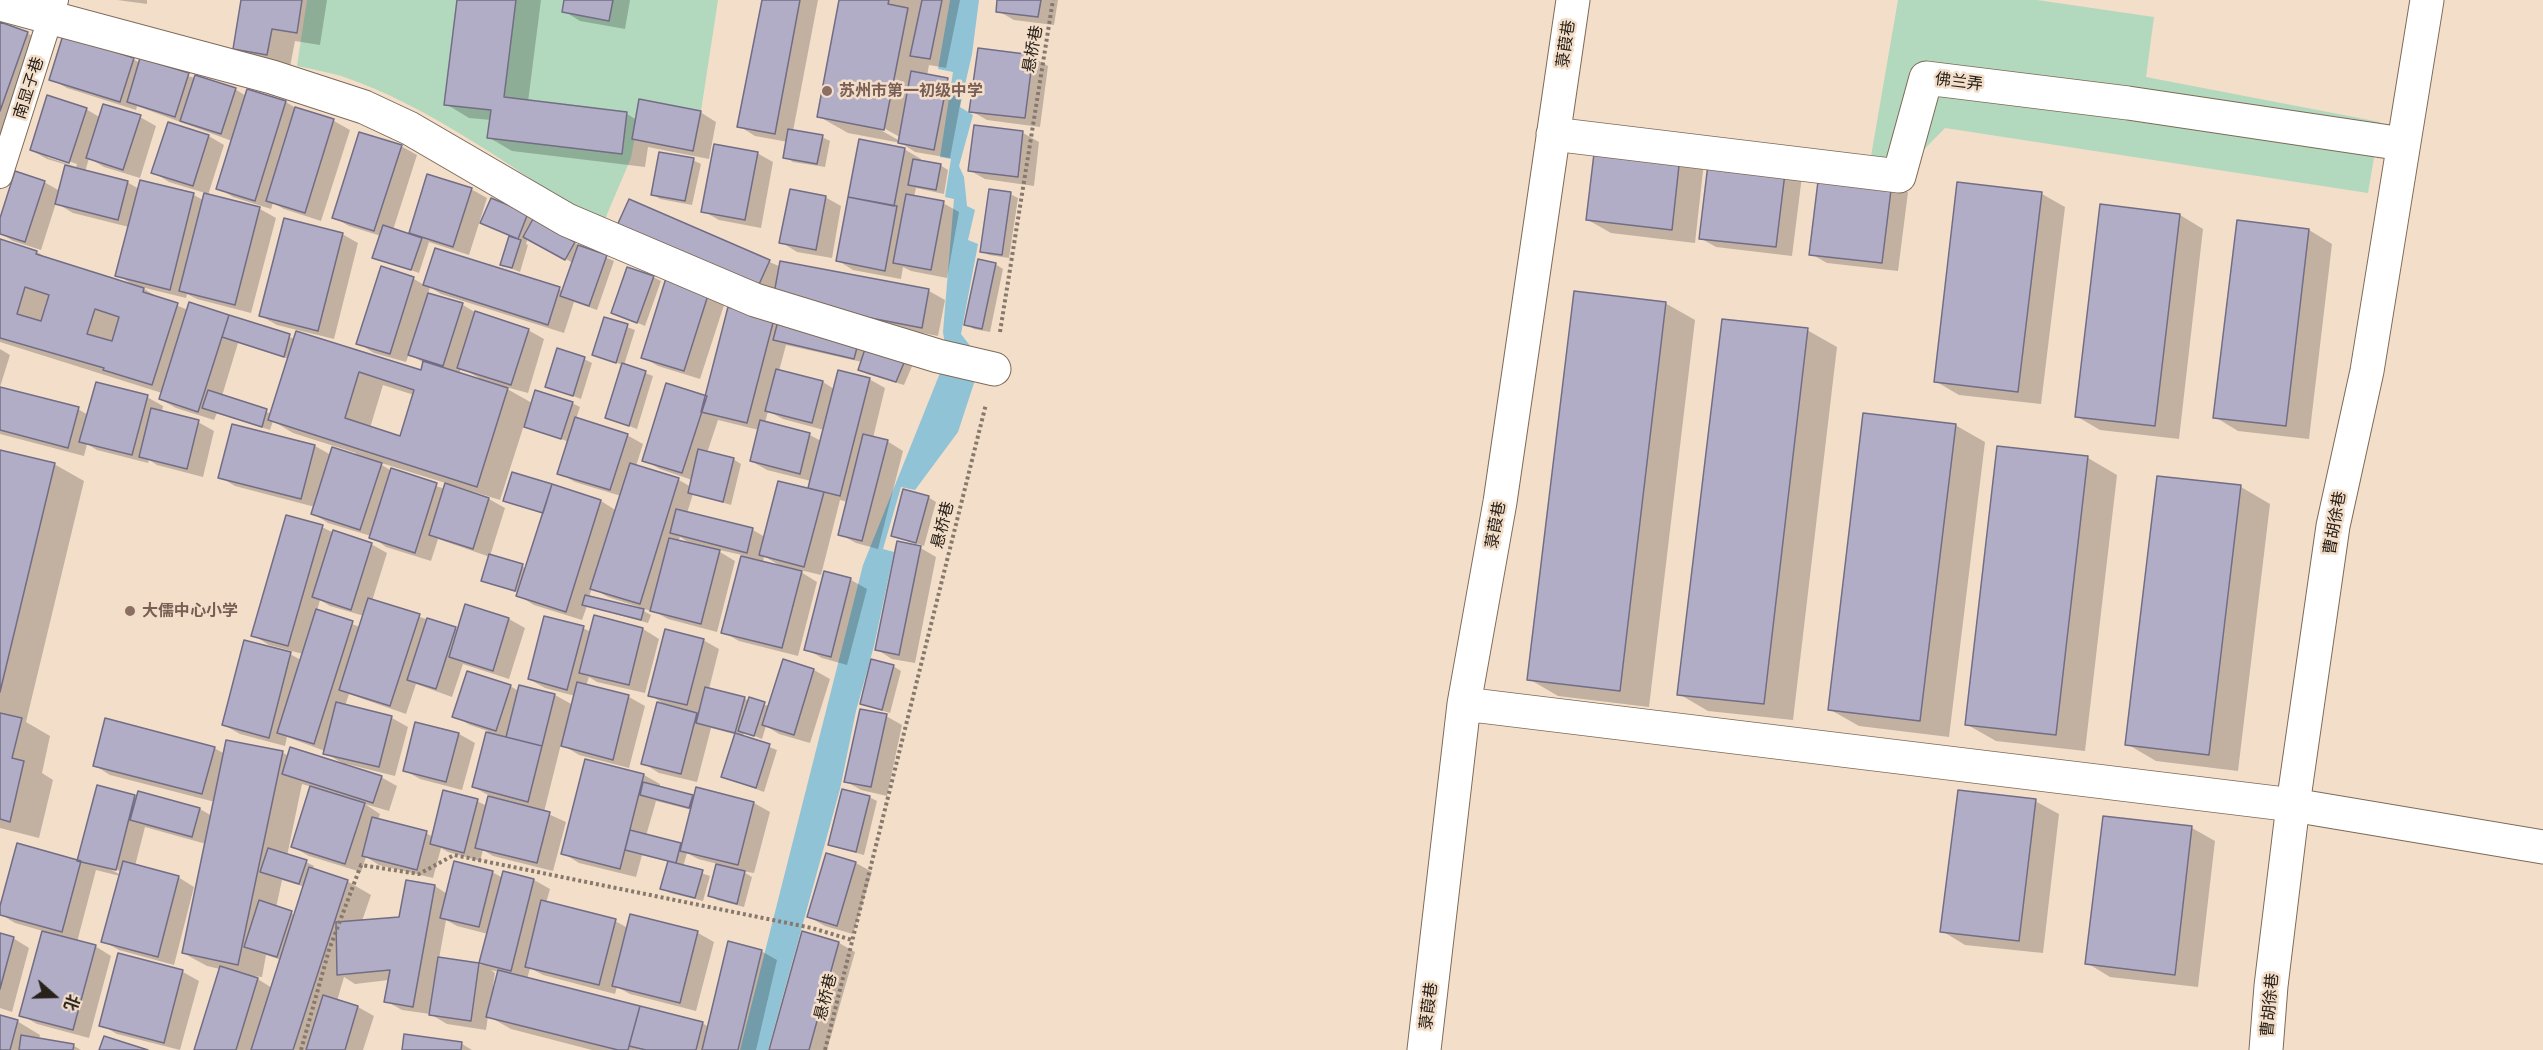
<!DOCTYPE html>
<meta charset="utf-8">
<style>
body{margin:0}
#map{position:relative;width:2543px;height:1050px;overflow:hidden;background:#f3deca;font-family:Raleway,"Noto Sans SC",sans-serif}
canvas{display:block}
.north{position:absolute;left:24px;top:966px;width:60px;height:60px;-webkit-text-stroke:4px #f3deca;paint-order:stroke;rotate:110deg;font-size:16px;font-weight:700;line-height:24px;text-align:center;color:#282119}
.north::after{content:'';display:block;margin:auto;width:21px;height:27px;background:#282119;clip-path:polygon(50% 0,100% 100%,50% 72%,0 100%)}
</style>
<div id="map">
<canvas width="2543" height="1050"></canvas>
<div class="north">北</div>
</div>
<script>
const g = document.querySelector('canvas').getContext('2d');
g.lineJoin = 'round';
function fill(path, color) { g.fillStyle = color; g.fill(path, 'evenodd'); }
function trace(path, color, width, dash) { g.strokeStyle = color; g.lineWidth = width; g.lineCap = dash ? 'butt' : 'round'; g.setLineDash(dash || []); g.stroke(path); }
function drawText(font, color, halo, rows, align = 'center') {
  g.font = font + ' Raleway,"Noto Sans SC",sans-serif'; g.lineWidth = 5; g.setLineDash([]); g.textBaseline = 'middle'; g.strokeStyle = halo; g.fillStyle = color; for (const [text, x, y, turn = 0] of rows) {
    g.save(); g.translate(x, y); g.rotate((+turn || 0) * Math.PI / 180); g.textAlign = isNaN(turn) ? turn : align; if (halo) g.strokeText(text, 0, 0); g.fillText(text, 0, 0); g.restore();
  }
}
fill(new Path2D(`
 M307 0H718L701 111 642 100 631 158 602 226C524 176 430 105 341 76 327 72 312 69 297 66Z
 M1898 0H2037L2154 17 2146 77 2380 122 2368 193 1945 128 1905 169 1870 162Z`), '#b2d9bd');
fill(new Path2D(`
 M950 0H979L972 54 960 107 973 115 959 166 964 177 967 206 975 210 968 240 978 244 961 334 978 356 976 377 958 432 915 490 901 487 883 549 894 552 874 646 856 711 840 789 768 1050H740L863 565 940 373 945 345 943 332 954 199 945 197 951 159 940 157 953 72 938 69Z`), '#8fc3d5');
fill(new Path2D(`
 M117 0H147V4Z
 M243 0H327L320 45 295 41 290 67 258 62 235 48Z
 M459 0H541L528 102 627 114 637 120 700 112 716 122 709 159 648 147 645 167 512 151 488 137 491 120 469 118 446 104Z
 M566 0H630L625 29 580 21 564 11Z
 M763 0H818L793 131 822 137 830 141 825 167 793 162 785 157 788 142 755 136 739 126Z
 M841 0H960L946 68 929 65 927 76 947 80 963 89 950 158 915 152 901 143 848 133 818 116ZM878 125 900 137V141L877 128Z
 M999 0H1058L1054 25 1014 20 998 11Z
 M0 24 27 33 51 46 0 190Z
 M1032 57 1048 66 1040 127 987 120 971 111Z
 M133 59 140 63 235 89 246 96 248 90 286 102 299 110 334 121 350 130 321 221 284 209 273 203 271 209 233 197 218 188 232 141 137 106 136 110 67 88 51 79Z
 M86 109 101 118 140 117 156 126 140 178 104 167 89 158 85 172 127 182 139 189 141 181 194 195 203 200 205 193 169 182 153 172 207 135 224 145 208 195 260 209 276 218 251 313 197 299 187 294 186 298 141 287 159 298 188 310 228 316 295 339 422 372 424 363 409 354 406 362 374 353 358 343 382 268 414 279 424 285 559 289 563 291 573 263 528 238 526 244 528 245 520 272 510 268 502 264 511 236 482 223 528 215 582 247 614 261 597 310 574 302 564 333 441 294 430 287 428 294 463 305 478 314 528 330 544 339 528 393 502 386 532 403H572L580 407 576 419 627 435 643 444 636 466 679 480 691 487 692 480 660 469 644 460 706 398 729 309 913 364 904 385 867 374 860 370 862 362 786 345 779 371 823 382 834 389 869 379 885 388 873 438 887 441 903 451 878 549 856 543 840 534 848 502 840 500 821 575 796 569 817 582 798 656 739 641 723 632 742 555 715 549 735 561 717 632 668 619 657 613 608 597 592 588 589 597 640 609 651 615 648 623 587 606 582 620 534 605 518 595V593L482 580 490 557 438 539 431 561 386 547 371 536 328 523 312 513 315 507 235 486 220 477 233 426 315 446 331 455 355 456 356 453 293 433 273 421 270 430 217 413 214 420 176 408 160 399 162 393 0 342V240L37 252 50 260 132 284 117 275 129 227 73 213 56 203 41 250 13 241 0 233V223L44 182 60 191 67 165 47 159 31 150ZM47 154 77 164 76 167 47 157ZM238 343 289 359 272 414 222 396ZM461 368 481 379 459 374ZM383 385 414 395 401 438 370 428ZM768 411 783 419 824 430 821 441 810 435 765 423ZM718 420 759 430 751 461 767 470 811 481 809 490 765 537 753 530 687 513 693 494 731 505 741 464 733 459 707 453ZM524 425 569 442 559 473 575 482 621 496 617 511 601 501 513 474 505 500 544 514 526 568 490 556 505 508 489 499 445 489 392 471 375 461 500 500ZM680 537 693 545 678 542ZM764 556 782 567 763 563Z
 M975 127 1023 133 1039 142 1034 186 985 179 969 170Z
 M1597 139 1704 162 1695 243 1611 233 1588 220Z
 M401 146 417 155 393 230 418 238 411 232 471 189 487 198 469 255 429 242 419 273 374 257 381 236 349 226 333 217Z
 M904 149 921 159 920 161 940 165 948 170 944 194 916 188 914 197 943 203 959 212 947 278 911 271 903 267 901 279 853 270 837 260Z
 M757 153 773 162 761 228 719 220 703 211Z
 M1710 158 1802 176 1792 256 1716 247 1700 238Z
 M693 160 701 164 692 205 660 199 652 194Z
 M1892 183 1908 192 1898 271 1827 263 1811 254Z
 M1010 194 1018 198 1009 258 989 255 981 251Z
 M2042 194 2065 207 2041 404 1959 395 1935 381Z
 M825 197 841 206 832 258 797 252 781 242Z
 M630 201 781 267 782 263 929 291 945 300 938 336 791 308Z
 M2180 215 2203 229 2179 439 2100 430 2076 416Z
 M2238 222 2309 230 2332 244 2309 439 2238 431 2215 417Z
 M342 234 358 243 334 339 277 325 261 316Z
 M995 264 1003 269 990 332 974 329 966 324Z
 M653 277 661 281 645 326 612 312Z
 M666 279 725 302 700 379 658 366 642 357Z
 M1665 303 1695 320 1649 707 1558 696 1529 679Z
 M605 319 635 330 624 365 653 376 637 429 606 417 623 365 594 355Z
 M1807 330 1837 347 1793 720 1708 711 1679 694Z
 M0 349 10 355 0 387Z
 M584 359 592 363 581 399 547 386Z
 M0 389 78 409 88 415 147 397 163 406 162 412 198 422 214 431 203 477 157 465 149 460 148 463 97 450 87 444 84 456 0 434Z
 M1955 425 1985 442 1949 737 1859 726 1829 709Z
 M1999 448 2088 458 2117 475 2085 751 1996 741 1966 724Z
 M0 453 54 464 84 481 26 722 50 736 42 773 53 780 39 838 0 828Z
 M2158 478 2241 487 2270 504 2238 771 2156 761 2127 744Z
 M928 497 936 502 924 546 892 535Z
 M322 527 334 533 371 544 387 553 372 601 459 630 466 606 509 619 525 628 509 679 463 664 452 697 416 684 406 714 349 694 345 706 392 718 408 727 395 776 347 764 346 766 381 777 397 786 389 811 365 804 380 814 378 820 426 833 433 837 477 801 487 806 490 796 473 787 488 731 470 725 454 716 510 686 519 691 520 687 555 695 573 705 575 696 545 688 529 679 583 628 591 632 595 617 643 629 659 639 645 693 597 682 589 677 586 686 629 697 645 706 629 768 579 755 561 744 544 812 566 822 553 871 493 856 483 850 480 861 448 852 441 848 433 878 379 865 366 857 361 872 309 856 293 847 312 787 302 784 287 856 306 862 314 866 312 870 347 881 371 895 362 921 400 918 408 882 435 886 447 894 492 872 503 878 504 873 534 880 550 889 546 903 615 921 628 928 631 915 698 933 714 942 696 1011 630 994 617 987 615 994 543 975 530 968 527 979 702 1023 709 1027 761 951 777 960 756 1050H592L511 1029 488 1016 486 1030 447 1024 430 1014 402 1010 386 1001 389 980 355 984 344 977 337 1001 358 1007 374 1016 363 1050H196L220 969 207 966 183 953 206 844 145 827 135 866 178 877 194 887 174 965 119 950 103 941 120 876 96 870 77 942 95 946 111 956 89 1038 37 1024 21 1015 43 931 15 923 0 914V912L78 862 98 787 137 798 200 809 212 816 215 802 110 775 94 765 214 748 225 754 228 741 283 753 289 756 344 764 325 753V751L287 737 285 746 240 734 224 725 290 654 301 660 303 654 269 645 253 635ZM320 600 330 606 364 616 360 627 317 611ZM110 865 121 872V875L108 868ZM282 880 305 887 296 915 276 908ZM446 920 457 926 488 934 481 963 483 965 439 959ZM266 955 281 960 272 988 253 976 262 977ZM491 970 499 972 495 986H493L495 973Z
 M919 547 936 557 915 663 892 659 876 649Z
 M825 573 851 580 867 589 847 665 822 658 806 649Z
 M703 640 719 649 709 689 769 706 784 661 814 670 830 679 810 743 779 734 766 726 762 739 744 732 743 737 777 750 764 792 723 777 737 735 711 728 697 782 659 773 643 763 667 706 650 695Z
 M893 666 901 671 890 713 861 704Z
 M886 716 902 725 887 796 861 790 845 781Z
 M459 734 475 743 462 790 420 779 404 770Z
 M644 775 660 784 659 788 695 798 754 803 770 812 754 873 742 871 752 877 744 907 717 900 710 895 718 864 698 859 687 853 683 867 710 876 703 901 670 893 662 888 669 862 642 855 636 877 579 863 563 853ZM656 801 692 810 683 846 646 836Z
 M869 797 877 801 864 855 838 848 830 844Z
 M2035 801 2059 814 2043 953 1965 945 1942 931Z
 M2104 817 2192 828 2215 841 2198 987 2110 977 2087 963Z
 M827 855 856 863 872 872 853 934 825 926 809 917Z
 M803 933 839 943 855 952 827 1050H771Z
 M0 935 13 938 29 948 12 1012 0 1008Z
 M120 955 183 972 199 981 180 1050 117 1034 101 1025Z
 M0 1017 17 1021 40 1035 39 1040 74 1046 81 1050H0Z
 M462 1044 472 1050H403Z`), '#0003');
const building = new Path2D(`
 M241 0H302L297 33 272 29 267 55 233 49Z
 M457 0H516L504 97 627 112 622 154 487 138 491 110 444 105Z
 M564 0H613L609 21 562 12Z
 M762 0H800L775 134 737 127Z
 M839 0H889L888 4 908 8 884 130 817 117Z
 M922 0H942L930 59 910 56Z
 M997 0H1041L1038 17 996 12Z
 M0 22 28 32 0 111Z
 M63 35 134 58 120 102 49 80Z
 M978 48 1033 55 1025 118 969 112Z
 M140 58 189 73 175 117 127 102Z
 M911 71 948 78 934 150 898 143Z
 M195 75 236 88 221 134 180 121Z
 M247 89 286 101 255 201 216 189Z
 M47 95 87 108 69 163 30 150Z
 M639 99 701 111 693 151 632 139Z
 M103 104 141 115 123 170 86 158Z
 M295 107 334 119 305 213 266 201Z
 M168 122 209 135 193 186 151 173Z
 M974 125 1023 131 1018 177 968 171Z
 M788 129 823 135 817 164 783 158Z
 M359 132 402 145 374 231 332 218Z
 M1596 137 1681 147 1672 230 1586 220Z
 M859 139 905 148 894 206 848 197Z
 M714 144 758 152 745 220 701 212Z
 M659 152 694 158 685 201 651 195Z
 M1709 156 1786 165 1776 247 1699 239Z
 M913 159 941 164 936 190 908 185Z
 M65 165 128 181 118 220 55 204Z
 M15 171 45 181 25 242 0 234V218Z
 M1819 173 1892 182 1882 263 1809 255Z
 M427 174 472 188 453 247 409 233Z
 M140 180 194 193 170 290 115 276Z
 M1957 182 2042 192 2018 392 1934 382Z
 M790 189 826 196 816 250 779 243Z
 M989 189 1011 192 1002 255 980 252Z
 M204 193 260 207 235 305 179 291Z
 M906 194 944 201 931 270 893 263Z
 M848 197 897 206 885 271 836 261Z
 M491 198 528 213 518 239 480 223Z
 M629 199 770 260 756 291 615 230Z
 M2100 204 2180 214 2155 426 2075 417Z
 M284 218 343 233 318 331 259 316Z
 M533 219 575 242 565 260 523 237Z
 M2237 220 2309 229 2286 426 2213 418Z
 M383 225 422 238 411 270 372 258Z
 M509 236 521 240 512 268 500 265Z
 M0 239 37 251 36 254 144 288 143 292 178 303 152 385 103 370 104 368 0 338ZM25 287 49 295 41 321 17 314ZM95 309 119 317 112 341 87 334Z
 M578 245 607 255 589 306 560 296Z
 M435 248 560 287 548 325 423 285Z
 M978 259 996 263 982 329 964 325Z
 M780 261 929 289 922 328 773 299Z
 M381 266 414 277 390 354 356 344Z
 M627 267 654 276 637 323 611 313Z
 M666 278 709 292 684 371 641 358Z
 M1574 291 1666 302 1620 691 1527 680Z
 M428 293 463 303 443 366 408 355Z
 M189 302 229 315 198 412 159 399Z
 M728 307 774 319 747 423 701 412Z
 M475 311 529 329 511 385 457 368Z
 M229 315 290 334 284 357 222 337Z
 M604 317 628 324 616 363 592 355Z
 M1722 319 1808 328 1764 704 1677 695Z
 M778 321 859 340 854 359 773 340Z
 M296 331 421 370 423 361 508 388 477 487 268 420ZM359 372 414 390 400 436 345 418Z
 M867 343 906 358 896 382 858 370Z
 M557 348 585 357 573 396 545 387Z
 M622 363 646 371 629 426 605 418Z
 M776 369 823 381 812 423 765 411Z
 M838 370 870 378 840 496 808 488Z
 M96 382 148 395 132 455 79 442Z
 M666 383 707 396 682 473 642 461Z
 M0 387 79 407 68 448 0 430Z
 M208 390 267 409 262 427 202 408Z
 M535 390 573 402 561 439 524 427Z
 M151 408 199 420 187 469 139 457Z
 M1863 413 1956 424 1920 721 1828 710Z
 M575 417 628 434 610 490 557 474Z
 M760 420 810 433 800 474 750 461Z
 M232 424 315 445 301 499 218 478Z
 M863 434 888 440 862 541 838 535Z
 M1997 446 2088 456 2056 735 1965 725Z
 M332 447 382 463 360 530 311 514Z
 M698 449 734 458 723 502 688 493Z
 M0 450 55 463 0 692Z
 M630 463 679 478 640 604 590 589Z
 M391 468 437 483 415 553 369 538Z
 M512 472 552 484 543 513 503 501Z
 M2157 476 2241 485 2209 755 2125 745Z
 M778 481 824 492 804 567 759 555Z
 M445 483 489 498 473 549 429 535Z
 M552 484 601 500 566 612 516 596Z
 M903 489 929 496 916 543 891 536Z
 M676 509 753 528 747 553 670 533Z
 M286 515 323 525 288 646 251 636Z
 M333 530 372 543 351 610 312 597Z
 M669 538 720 550 701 624 650 611Z
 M897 541 921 546 899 655 875 650Z
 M489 554 523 564 515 591 481 581Z
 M741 556 802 571 782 648 721 633Z
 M824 571 851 578 831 657 804 650Z
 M585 595 644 609 641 620 582 605Z
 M368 598 420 614 390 706 339 690Z
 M465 604 509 618 493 671 449 657Z
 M316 609 353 621 314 744 277 733Z
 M594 615 643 628 629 685 579 673Z
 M544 616 584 626 567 690 528 679Z
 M427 618 456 627 436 689 407 680Z
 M665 629 704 639 687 705 648 696Z
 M244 640 291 652 269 738 222 725Z
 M783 659 814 669 794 735 762 725Z
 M871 659 894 665 882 710 860 704Z
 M467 671 511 685 496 731 452 717Z
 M577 682 629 695 613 760 561 746Z
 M519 685 555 694 542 746 506 737Z
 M705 687 745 697 735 733 696 723Z
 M749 697 765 702 754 736 738 731Z
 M336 702 392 716 379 767 323 754Z
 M657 702 697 713 681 774 641 764Z
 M860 709 887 714 871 787 844 782Z
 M0 713 22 718 12 758 24 761 10 822 0 819Z
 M105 718 215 747 202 794 93 766Z
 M415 722 459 733 446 782 403 771Z
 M486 732 542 746 528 802 472 787Z
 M735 733 770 744 756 788 721 777Z
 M226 740 283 751 238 965 182 953Z
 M290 747 382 776 373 803 282 774Z
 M585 759 644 774 620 869 561 854Z
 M643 782 693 795 689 808 640 795Z
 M97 785 135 795 116 870 77 861Z
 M310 786 365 803 345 864 291 847Z
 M696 787 754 802 738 865 680 851Z
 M842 789 870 796 856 852 828 845Z
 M443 790 478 799 464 853 430 844Z
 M1958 790 2036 799 2019 941 1940 932Z
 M138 791 200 808 192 837 130 820Z
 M488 796 550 812 537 863 475 848Z
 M2103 816 2192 826 2175 975 2085 964Z
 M372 817 427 831 417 870 362 856Z
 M630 830 681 843 676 863 625 850Z
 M17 843 81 861 62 932 0 915V906Z
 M268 848 307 860 299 884 260 872Z
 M826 853 856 862 837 926 807 917Z
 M123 861 179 876 158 957 101 942Z
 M454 861 493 871 479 927 440 918Z
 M668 861 703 870 695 898 660 889Z
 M716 864 745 871 737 904 708 896Z
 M309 867 348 880 293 1050H251Z
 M503 871 534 879 511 971 479 963Z
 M406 880 435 885 413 1007 384 1002 390 970 337 975 336 922 399 917Z
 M259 900 292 911 277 957 244 947Z
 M541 900 616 919 599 985 525 967Z
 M630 914 698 931 680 1003 612 986Z
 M42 931 96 945 73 1030 19 1016Z
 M802 931 839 942 809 1050H769Z
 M0 933 14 937 0 989Z
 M728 941 762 950 738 1050H702Z
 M118 953 183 970 164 1043 99 1026Z
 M438 957 479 963 471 1021 429 1015Z
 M220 966 258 978 236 1050H194Z
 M498 970 640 1006 628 1050H618L486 1017Z
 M323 995 358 1006 345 1050H306Z
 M640 1006 703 1022 696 1050H646L629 1046Z
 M0 1015 18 1020 10 1050H0Z
 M404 1034 462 1042 461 1050H402Z
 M21 1035 74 1044 73 1050H19Z
 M104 1036 148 1050H99Z`);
fill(building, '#b2adc7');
trace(building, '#726d84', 1.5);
const service = new Path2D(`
 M0 176 56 0`);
const minor = new Path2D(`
 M0 4 272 77 364 107 409 128 567 220 755 300 938 356 994 369
 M1553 134 1899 176 1926 78 2128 103 2403 144
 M1464 704 2293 805 2543 847
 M1424 1050 1464 704 1500 502 1573 0`);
const tertiary = new Path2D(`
 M2266 1050 2271 986 2293 805 2333 526 2367 371 2427 0`);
trace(service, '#7d6a58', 26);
trace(minor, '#7d6a58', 35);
trace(tertiary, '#7d6a58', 35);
trace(new Path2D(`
 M1000 332 1053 0
 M301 1050 329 950 361 865 419 874 454 855 812 928 852 940
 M825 1050 986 404`), '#86786b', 4, [3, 3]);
trace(service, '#fff', 24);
trace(minor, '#fff', 33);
trace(tertiary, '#fff', 33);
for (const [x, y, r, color] of [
 [827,91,6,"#8d6e63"],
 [130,611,6,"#8d6e63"]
]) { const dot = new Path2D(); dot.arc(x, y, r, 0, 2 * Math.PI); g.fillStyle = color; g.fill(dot); trace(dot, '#f3deca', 2); }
drawText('16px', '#282119', '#f3deca', [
 ["菉葭巷",1566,44,-82],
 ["悬桥巷",1033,49,-80],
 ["佛兰弄",1959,82,7],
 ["南显子巷",29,88,-72],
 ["曹胡徐巷",2335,523,-80],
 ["悬桥巷",943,525,-76],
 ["菉葭巷",1496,525,-80],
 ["悬桥巷",826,997,-76],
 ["曹胡徐巷",2270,1005,-85],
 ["菉葭巷",1429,1006,-83]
]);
drawText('bold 16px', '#785e54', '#f3deca', [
 ["苏州市第一初级中学",839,91],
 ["大儒中心小学",142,611]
], 'left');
</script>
